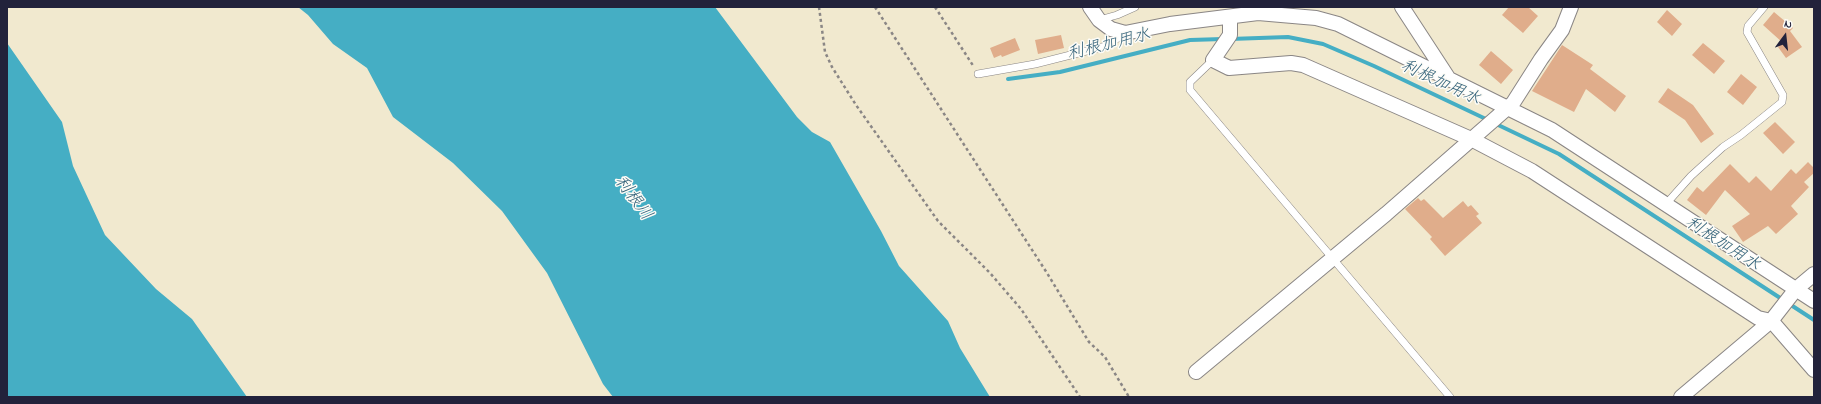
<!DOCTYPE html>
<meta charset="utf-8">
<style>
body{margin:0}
#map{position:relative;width:1821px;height:404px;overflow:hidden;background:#f1e9cf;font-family:"Indie Flower",sans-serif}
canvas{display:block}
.frame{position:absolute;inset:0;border:8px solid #22223b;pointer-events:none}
.north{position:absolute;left:1765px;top:16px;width:40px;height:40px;-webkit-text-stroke:3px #fdfcf7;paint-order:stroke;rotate:15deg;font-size:11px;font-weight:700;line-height:16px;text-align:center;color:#22223b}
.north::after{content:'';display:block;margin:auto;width:14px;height:18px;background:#22223b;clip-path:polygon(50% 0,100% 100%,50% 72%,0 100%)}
</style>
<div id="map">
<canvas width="1821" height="404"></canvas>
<div class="frame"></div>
<div class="north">N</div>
</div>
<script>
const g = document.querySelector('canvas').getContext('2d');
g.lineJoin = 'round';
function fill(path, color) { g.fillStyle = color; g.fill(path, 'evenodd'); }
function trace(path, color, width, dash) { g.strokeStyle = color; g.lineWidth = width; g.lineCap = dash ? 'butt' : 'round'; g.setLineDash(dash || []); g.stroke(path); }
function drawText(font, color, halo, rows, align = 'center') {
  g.font = font + ' "Indie Flower","Klee One",sans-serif'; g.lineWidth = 3; g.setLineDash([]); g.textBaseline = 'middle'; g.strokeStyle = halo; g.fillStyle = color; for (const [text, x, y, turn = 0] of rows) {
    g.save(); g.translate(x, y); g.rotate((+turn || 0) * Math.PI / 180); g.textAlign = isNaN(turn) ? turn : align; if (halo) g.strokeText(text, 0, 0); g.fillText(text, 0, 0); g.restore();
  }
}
fill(new Path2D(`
 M298 7H715L797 117 812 132 830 142 881 231 899 266 948 321 960 348 990 397H613L603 384 547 273 502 211 453 163 393 117 367 68 333 44 308 15Z
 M7 43 62 122 73 166 105 235 156 289 192 319 247 397H7Z`), '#45aec4');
trace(new Path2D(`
 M1230 39 1288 37 1323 44 1374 66 1488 120
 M1008 79 1060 72 1190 40 1223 39
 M1494 123 1559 154 1814 320`), '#45aec4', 4);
fill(new Path2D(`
 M1509 7H1528L1538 16 1523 33 1502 15Z
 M1667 10 1682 24 1672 36 1657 22Z
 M1774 12 1793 28 1790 31 1802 47 1786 58 1778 47 1783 43 1763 25Z
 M1061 35 1064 48 1038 54 1035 40Z
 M1015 38 1020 50 1002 57 1001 55 994 58 990 48Z
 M1703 43 1725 61 1714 74 1692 55Z
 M1562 45 1593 65 1590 69 1626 96 1615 112 1586 89 1574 112 1532 91Z
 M1491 51 1513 70 1501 84 1479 65Z
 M1741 74 1757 87 1743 105 1727 92Z
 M1668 88 1693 105 1714 134 1701 143 1685 120 1658 102Z
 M1775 122 1795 142 1783 154 1763 133Z
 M1808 162 1814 168V173L1804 182 1809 187 1791 206 1798 214 1776 234 1768 226 1743 242 1732 226 1750 214 1725 190 1706 215 1687 200 1697 187 1703 192 1730 164 1749 183 1756 176 1771 191 1791 169 1796 174Z
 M1418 198 1421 201 1424 199 1443 218 1463 201 1468 207 1471 205 1479 214 1476 216 1482 223 1445 256 1430 239 1432 237 1405 209Z`), '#e0ad8b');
const service = new Path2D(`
 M1099 20 1117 15 1135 7
 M1213 60 1190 82V90L1450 397
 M978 74 1035 64 1106 46 1125 33
 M1666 204 1691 176 1723 147 1741 135 1782 102 1783 95 1747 32 1748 26 1764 7`);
const minor = new Path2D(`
 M1090 7 1099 20 1111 29 1125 33 1170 24 1258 13 1316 18 1338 24 1552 130 1814 301
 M1402 7 1449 79
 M1230 18V35L1213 60 1229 68 1291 63 1303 65 1471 139 1532 171 1758 318 1771 321 1775 325 1814 370
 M1196 372 1386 214 1513 103 1541 59 1562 30 1571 7
 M1681 397 1771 321 1796 289 1814 274`);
trace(service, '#8a8685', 8);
trace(minor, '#8a8685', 16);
trace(new Path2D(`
 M819 7 825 52 832 67 856 105 938 221 990 273 1021 309 1080 397
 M875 7 1047 273 1089 342 1105 357 1129 397
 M935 7 974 67`), '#8a8685', 2.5, [3, 3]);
trace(service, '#fff', 7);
trace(minor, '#fff', 14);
drawText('italic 17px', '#326179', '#fdfcf7', [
 ["利根加用水",1109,46,-14],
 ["利根加用水",1440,84,25],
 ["利根川",632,199,53],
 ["利根加用水",1722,245,33]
]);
</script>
